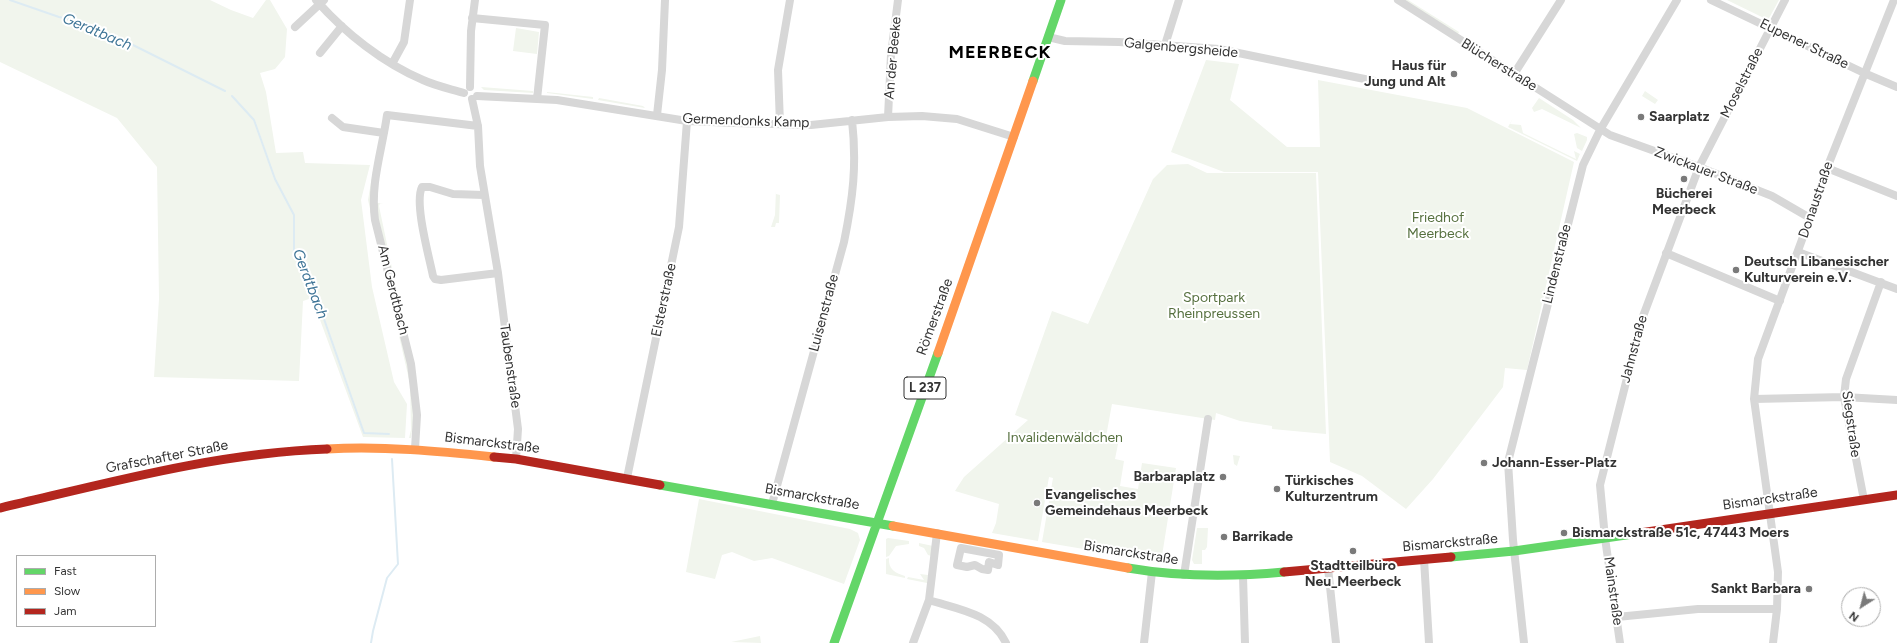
<!DOCTYPE html>
<meta charset="utf-8">
<style>
body{margin:0}
#map{position:relative;width:1897px;height:643px;overflow:hidden;background:#fff;font-family:Figtree,sans-serif}
canvas{display:block}
.legend{position:absolute;left:16px;top:555px;width:140px;height:72px;box-sizing:border-box;background:#fff;border:1px solid #adadad;margin:0;padding:5px 7px;list-style:none;font-size:12px;color:#333}
.legend li{display:flex;align-items:center;gap:8px;height:20px}
.legend b{width:20px;border:1px solid #adadad}
.north{position:absolute;left:1841px;top:587px;width:40px;height:40px;box-sizing:border-box;background:#fff;border:1px solid #adadad;border-radius:50%;rotate:216deg;font-size:11px;font-weight:700;line-height:16px;text-align:center;color:#333}
.north::after{content:'';display:block;margin:auto;width:14px;height:18px;background:#7a7a7a;clip-path:polygon(50% 0,100% 100%,50% 72%,0 100%)}
</style>
<div id="map">
<canvas width="1897" height="643"></canvas>
<ul class="legend">
<li><b style="height:5px;background:#63d668"></b>Fast</li>
<li><b style="height:5px;background:#ff974d"></b>Slow</li>
<li><b style="height:5px;background:#b3261e"></b>Jam</li>
</ul>
<div class="north">N</div>
</div>
<script>
const g = document.querySelector('canvas').getContext('2d');
g.lineJoin = 'round';
function fill(path, color) { g.fillStyle = color; g.fill(path, 'evenodd'); }
function trace(path, color, width, dash) { g.strokeStyle = color; g.lineWidth = width; g.lineCap = dash ? 'butt' : 'round'; g.setLineDash(dash || []); g.stroke(path); }
function drawText(font, color, halo, rows, align = 'center') {
  g.font = font + ' Figtree,sans-serif'; g.lineWidth = 4; g.setLineDash([]); g.textBaseline = 'middle'; g.strokeStyle = halo; g.fillStyle = color; for (const [text, x, y, turn = 0] of rows) {
    g.save(); g.translate(x, y); g.rotate((+turn || 0) * Math.PI / 180); g.textAlign = isNaN(turn) ? turn : align; if (halo) g.strokeText(text, 0, 0); g.fillText(text, 0, 0); g.restore();
  }
}
fill(new Path2D(`
 M0 0H210L231 10 253 18 266 0H270L287 29 285 57 275 69 260 73 266 92 276 153 303 152 305 163 370 165 361 200 372 287 394 382 407 404 405 438 363 437 312 298 303 301 299 381 154 377 159 299 157 167 117 118 0 62Z
 M1404 0H1408L1459 32 1458 34Z
 M1727 0H1779L1768 20Z
 M516 28 539 32 537 54 513 51Z
 M1206 60 1239 64 1230 100 1287 147H1320L1318 80 1467 108 1574 162 1527 370 1505 368 1503 387 1433 479 1406 509 1362 476 1330 462 1318 172H1224L1171 152Z
 M481 87 533 91V93L484 90Z
 M1645 91 1658 100 1655 104 1642 96Z
 M547 92 593 97V99L547 93Z
 M599 98 643 106 645 108 598 100Z
 M1539 98 1573 120 1581 128 1542 109 1534 112 1532 108Z
 M1513 118 1510 124 1521 125 1523 133 1576 159 1574 151 1580 154 1577 161 1508 127Z
 M1577 133 1587 137V140L1582 151 1577 148 1574 134Z
 M1188 164 1207 173H1316L1326 434 1272 429V426L1240 421 1216 413 1215 420 1112 404 1105 442 1118 444 1115 459 1124 461 1120 486 1138 489 1142 463 1176 468 1161 562 1042 542 1053 478 1049 477 1038 541 992 533 996 523 999 504 955 491 964 477 1028 420 1015 415 1052 311 1088 324 1153 179 1167 165Z
 M373 170 372 194 408 363 414 415 411 438H409L411 430 410 384 368 200Z
 M776 190V194L780 195 779 223H776L775 227H771L775 215Z
 M377 203H379L395 204 380 203 379 206 402 316 378 226Z
 M1233 455 1240 456 1237 466 1234 464Z
 M699 499 850 529 858 533 860 540 844 584 772 558 754 561 732 552 722 555 715 579 686 572Z
 M1197 528H1208L1207 547 1205 550H1202V564H1194L1192 560Z
 M888 538 909 541V544L896 546 889 556 886 557V539Z
 M919 543 933 546 932 556 928 555 924 548 919 546Z
 M889 558C888 569 895 573 905 576V578L886 574V559Z
 M920 574 928 575 927 583 907 579 908 577 924 580Z
 M760 636 761 643 731 642Z`), '#f1f5ed');
trace(new Path2D(`
 M10 0 59 17 83 22 119 38 225 91
 M232 96 254 120 275 179 294 215V251L298 264 311 282 364 433 389 434
 M371 643 373 631 387 578 398 564 392 459`), '#ddebf3', 2);
trace(new Path2D(`
 M316 0C345 33 383 63 423 80 436 86 451 89 464 93
 M1398 0 1610 135 1699 167 1772 196 1810 218
 M1711 0 1864 73 1897 87
 M472 18 545 25 537 99
 M295 27 324 0
 M1048 37 1065 41 1119 42 1219 49 1384 83
 M1165 45 1179 0
 M320 53 342 26
 M392 64 404 42 410 0
 M1514 74 1561 0
 M470 87 471 31 475 0
 M477 96 557 100 687 121 734 123 811 125 888 117 922 116 957 119 1014 137
 M472 99 478 126 480 166 498 273 518 429 516 459
 M657 115 662 70 665 0
 M888 117 891 55 898 0
 M332 118 343 127 384 133
 M780 124 778 70 790 0
 M1827 168 1897 196
 M484 195 453 194 430 187H422C414 203 429 256 433 276L435 279 441 280 498 273
 M1798 252 1897 289
 M1666 253 1780 301
 M1754 399 1844 397 1897 400
 M415 449 417 415 411 364 375 220C370 183 382 151 387 115L478 126
 M627 478 679 227 687 121
 M1864 500 1844 397 1846 379 1881 282
 M772 504 844 242C853 198 857 165 852 120
 M961 548 999 555 998 565 989 562 988 570 982 569 975 565 967 567 957 565Z
 M1424 559 1429 643
 M1328 568 1336 643
 M1184 575 1208 419
 M1243 576 1245 643
 M929 600C957 609 992 613 1006 643
 M1617 617 1698 609H1777
 M913 643 929 600 937 533
 M1144 643 1152 572
 M1524 643 1513 540 1508 462 1583 165 1600 130 1677 0
 M1620 643 1605 538 1600 485 1642 319 1699 167 1785 0
 M1773 643 1777 609 1778 572 1754 399 1758 359 1810 218 1827 168 1894 0`), '#d7d7d7', 8);
trace(new Path2D(`
 M1033 81 1061 0
 M660 485 893 526
 M1451 557 1514 551 1640 533
 M1128 568C1180 577 1231 577 1284 572
 M834 643 938 353`), '#63d668', 9);
trace(new Path2D(`
 M938 353 1033 81
 M327 449C383 446 438 451 494 457
 M893 526 1128 568`), '#ff974d', 9);
trace(new Path2D(`
 M494 457 516 459 660 485
 M0 508C108 483 216 453 327 449
 M1640 533 1897 495
 M1284 572 1451 557`), '#b3261e', 9);
for (const [x, y, r, color] of [
 [1454,74,4,"#7a7a7a"],
 [1641,117,4,"#7a7a7a"],
 [1684,179,4,"#7a7a7a"],
 [1736,270,4,"#7a7a7a"],
 [1484,463,4,"#7a7a7a"],
 [1223,477,4,"#7a7a7a"],
 [1277,489,4,"#7a7a7a"],
 [1037,503,4,"#7a7a7a"],
 [1564,533,4,"#7a7a7a"],
 [1224,537,4,"#7a7a7a"],
 [1353,551,4,"#7a7a7a"],
 [1809,589,4,"#7a7a7a"]
]) { const dot = new Path2D(); dot.arc(x, y, r, 0, 2 * Math.PI); g.fillStyle = color; g.fill(dot); trace(dot, '#fff', 1.5); }
for (const [x, y, w] of [
 [925,388,42]
]) { const box = new Path2D(); box.roundRect(x - w / 2, y - 11, w, 22, 3); g.fillStyle = '#fff'; g.fill(box); trace(box, '#333', 1); }
drawText('bold 13px', '#333', null, [
 ["L 237",925,388]
]);
drawText('14px', '#333', '#fff', [
 ["Eupener Straße",1804,44,26],
 ["Galgenbergsheide",1181,48,5],
 ["An der Beeke",893,58,-85],
 ["Blücherstraße",1499,65,32],
 ["Moselstraße",1742,83,-63],
 ["Germendonks Kamp",746,121,2],
 ["Zwickauer Straße",1706,171,21],
 ["Donaustraße",1816,200,-71],
 ["Lindenstraße",1557,264,-76],
 ["Am Gerdtbach",393,290,76],
 ["Elsterstraße",664,300,-78],
 ["Luisenstraße",824,313,-75],
 ["Römerstraße",935,317,-70],
 ["Jahnstraße",1634,349,-75],
 ["Taubenstraße",510,366,82],
 ["Siegstraße",1851,424,82],
 ["Bismarckstraße",492,443,7],
 ["Grafschafter Straße",167,457,-11],
 ["Bismarckstraße",812,497,10],
 ["Bismarckstraße",1770,499,-8],
 ["Bismarckstraße",1450,543,-5],
 ["Bismarckstraße",1131,553,9],
 ["Mainstraße",1613,591,82]
]);
drawText('bold 14px', '#333', '#fff', [
 ["Haus für",1446,66,"right"],
 ["Jung und Alt",1446,82,"right"],
 ["Saarplatz",1649,117],
 ["Bücherei",1684,194,"center"],
 ["Meerbeck",1684,210,"center"],
 ["Deutsch Libanesischer",1744,262],
 ["Kulturverein e.V.",1744,278],
 ["Johann-Esser-Platz",1492,463],
 ["Barbaraplatz",1215,477,"right"],
 ["Türkisches",1285,481],
 ["Kulturzentrum",1285,497],
 ["Evangelisches",1045,495],
 ["Gemeindehaus Meerbeck",1045,511],
 ["Bismarckstraße 51c, 47443 Moers",1572,533],
 ["Barrikade",1232,537],
 ["Stadtteilbüro",1353,566,"center"],
 ["Neu_Meerbeck",1353,582,"center"],
 ["Sankt Barbara",1801,589,"right"]
], 'left');
drawText('14px', '#56703f', '#fff', [
 ["Friedhof",1438,218],
 ["Meerbeck",1438,234],
 ["Sportpark",1214,298],
 ["Rheinpreussen",1214,314],
 ["Invalidenwäldchen",1065,438]
]);
drawText('italic 15px', '#3f7597', '#fff', [
 ["Gerdtbach",97,32,23],
 ["Gerdtbach",310,284,69]
]);
g.letterSpacing = '1px';
drawText('bold 18px', '#000', '#fff', [
 ["MEERBECK",1000,53]
]);
g.letterSpacing = '0px';
</script>
